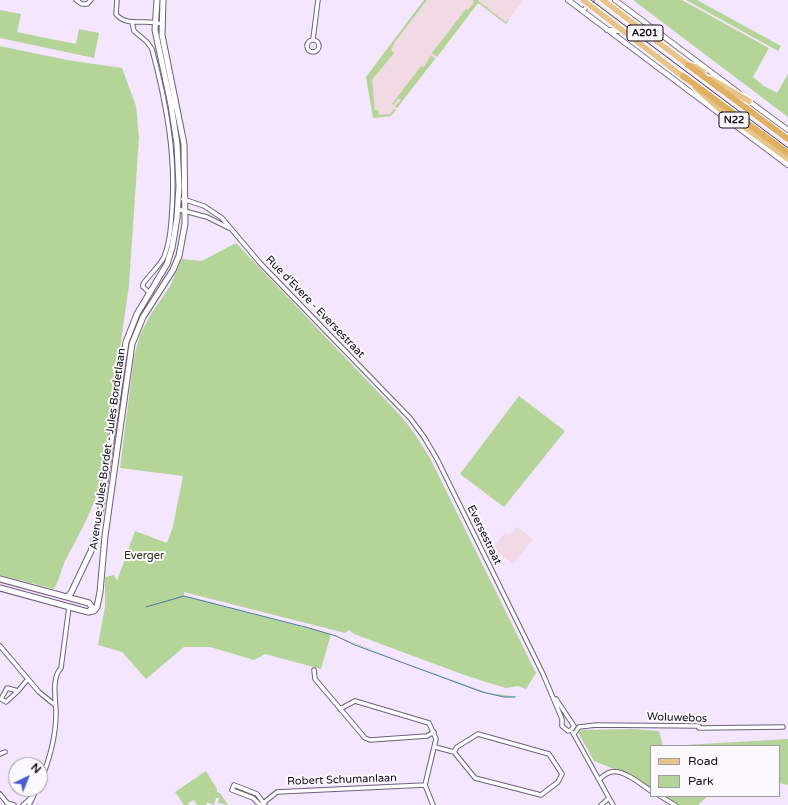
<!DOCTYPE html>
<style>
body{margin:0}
#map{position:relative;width:788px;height:805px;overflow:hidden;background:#f3e6fe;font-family:"Varela Round",sans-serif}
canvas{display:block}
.legend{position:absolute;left:650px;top:745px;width:130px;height:52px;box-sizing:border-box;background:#fbf8fe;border:1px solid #9e9aa2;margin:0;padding:5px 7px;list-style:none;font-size:12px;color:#120d17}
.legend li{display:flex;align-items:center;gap:8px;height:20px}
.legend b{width:20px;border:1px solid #9e9aa2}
.north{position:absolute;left:8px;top:757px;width:40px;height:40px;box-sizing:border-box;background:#fbf8fe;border:1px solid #9e9aa2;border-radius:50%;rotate:43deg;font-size:11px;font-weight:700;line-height:16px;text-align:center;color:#120d17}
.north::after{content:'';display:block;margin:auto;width:14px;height:18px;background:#475ed2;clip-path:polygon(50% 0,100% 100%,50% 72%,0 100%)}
</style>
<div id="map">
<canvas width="788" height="805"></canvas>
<ul class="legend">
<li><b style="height:5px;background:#e8c48a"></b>Road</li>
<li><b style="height:11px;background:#b5d497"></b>Park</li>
</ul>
<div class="north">N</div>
</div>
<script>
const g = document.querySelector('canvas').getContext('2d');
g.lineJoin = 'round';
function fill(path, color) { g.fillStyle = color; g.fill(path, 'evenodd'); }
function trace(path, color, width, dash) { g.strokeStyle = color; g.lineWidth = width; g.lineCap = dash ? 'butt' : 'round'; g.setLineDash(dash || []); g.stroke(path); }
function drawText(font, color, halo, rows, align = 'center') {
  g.font = font + ' "Varela Round",sans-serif'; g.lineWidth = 4; g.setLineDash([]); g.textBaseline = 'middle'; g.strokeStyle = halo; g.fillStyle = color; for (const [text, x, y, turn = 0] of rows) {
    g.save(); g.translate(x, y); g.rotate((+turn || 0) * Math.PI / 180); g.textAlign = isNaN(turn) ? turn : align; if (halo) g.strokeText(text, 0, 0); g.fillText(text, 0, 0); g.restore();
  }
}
fill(new Path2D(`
 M424 0H523L506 24 478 3 391 116 373 118 366 77Z
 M517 527 533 539 513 564 493 548 504 534 510 535Z`), '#f2dae5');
fill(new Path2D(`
 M424 0H427L395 42 391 50 394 53 372 80 375 110H378L379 115 390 114 394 109 396 110 391 116 373 118 366 77Z
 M473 0H479L478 1 486 7 487 6 488 9 506 22 509 20 506 24 478 3 437 57 432 53 466 9 468 10 474 2Z
 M633 0H682L769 48 753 77 764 86 777 93 788 74V117Z
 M686 0H697L781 46 778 51Z
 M0 10 21 14 17 32 76 44 79 29 99 33 94 58 0 38Z
 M0 46 67 60 122 68 136 106 139 137 129 285 101 482C92 511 79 535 65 561 61 570 59 581 54 589L0 575Z
 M431 55 435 59 397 108 395 106 401 100 398 98 394 105 392 104 421 66 424 67Z
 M236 243 400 415 415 434 430 458 536 673 526 689 518 686 506 688 467 676 354 634 349 630 345 633 184 592V596L334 635 355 644 488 693 520 697H504L482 692 331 634 321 669 265 654 254 660 210 647H184L146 679 122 652 98 645 105 607V577L114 575 117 581 135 531 167 543 173 526 183 476 120 468 134 357 140 335 151 314 170 286 182 259 202 261Z
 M519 396 565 431 504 507 460 474Z
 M631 729 659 731 663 746H651V788L631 776 594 761 578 732 582 730Z
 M788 739V785L779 783V746H667Z
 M206 771 217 789V792L220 793 228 805 218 803 219 798H216L214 805 207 802 206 805H197L194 800 188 803 189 805H184L175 792Z
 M664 796H708L698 805H678Z`), '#b5d497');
trace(new Path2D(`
 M146 607 184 596 301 626
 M302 626 336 636 355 645 482 692 504 697H515`), '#4b78a9', 1);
const minor = new Path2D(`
 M76 0 82 4H87L91 0
 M117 0 116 14C127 28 146 18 161 24
 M583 11 592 0
 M132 22 134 31 147 42 152 49C166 102 176 154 172 209 171 225 170 242 164 257 159 267 149 275 143 284V287L150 293
 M313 39 318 0
 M307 46a6 6 0 1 1 12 0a6 6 0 1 1-12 0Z
 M183 199 204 206 222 218 260 263 410 418 424 437 437 459 543 674 562 719V726L568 731 571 730
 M177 209 207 217 229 228
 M0 646 39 692 55 705
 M314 670 315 679 365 738 370 740 427 736 434 732
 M18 691 6 702 1 699 7 688 18 691 27 680
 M556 699 574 726 571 730
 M340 709 355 701 429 723 436 739 425 785 433 805
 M573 733 613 805
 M574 734 579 727 596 725 699 726V728L783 727
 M435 747 454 752 475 778 541 795 558 782 562 774 549 754 478 734 457 747 454 752
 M0 754 5 752
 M600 779C603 776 606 773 611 772 623 769 641 784 651 791
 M40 783C49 761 56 737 56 713 56 700 51 678 61 668L69 607
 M0 794 9 805
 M660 796 675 805
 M7 803 14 805
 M23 805 32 797
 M29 805 37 789
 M260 805 253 798 232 790 234 785 257 794 265 805
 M261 805 277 792 425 785
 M601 805 609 798`);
const tertiary = new Path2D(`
 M568 0 788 165
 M615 0 739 93
 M607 30 623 31
 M746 99 788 130`);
const secondary = new Path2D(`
 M0 579 89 603 92 607 89 612
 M0 588 88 612 94 611 97 607 100 592 105 536 132 344 143 317 173 270 179 256 185 224 184 144 162 35 163 0
 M67 597 71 593 91 551 99 521 126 342 137 314 167 264 172 248 177 218 179 186 177 144 171 105 155 30 157 0`);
const primary = new Path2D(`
 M583 0 686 79
 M603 0 688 65 696 67 703 72
 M711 79 749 101
 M695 87 717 107 788 159`);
const trunk = new Path2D(`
 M688 65 788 139
 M683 76 788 153`);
trace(minor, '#6f6079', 5.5);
trace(tertiary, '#6f6079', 6);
trace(secondary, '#6f6079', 7);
trace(primary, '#fff', 8);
trace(trunk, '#fff', 8);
trace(minor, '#fff', 3.5);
trace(tertiary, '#fff', 4.5);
trace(secondary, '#fff', 5);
trace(primary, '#e8c48a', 5.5);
trace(trunk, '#e0b063', 6);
trace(new Path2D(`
 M591 0 788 148`), '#47404d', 1);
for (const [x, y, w] of [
 [645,33,36],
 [734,120,30]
]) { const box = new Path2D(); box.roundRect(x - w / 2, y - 8, w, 16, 3); g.fillStyle = '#fbf8fe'; g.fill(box); trace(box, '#120d17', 1); }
drawText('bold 10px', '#120d17', null, [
 ["A201",645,33],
 ["N22",734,120]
]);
drawText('11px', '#120d17', '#fbf8fe', [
 ["Rue d'Evere - Eversestraat",315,307,46],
 ["Avenue Jules Bordet - Jules Bordetlaan",108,449,-82],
 ["Eversestraat",484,535,64],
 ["Woluwebos",677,718,2],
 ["Robert Schumanlaan",342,780,-2]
]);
drawText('11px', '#22310f', '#fbf8fe', [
 ["Everger",144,556]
]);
</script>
